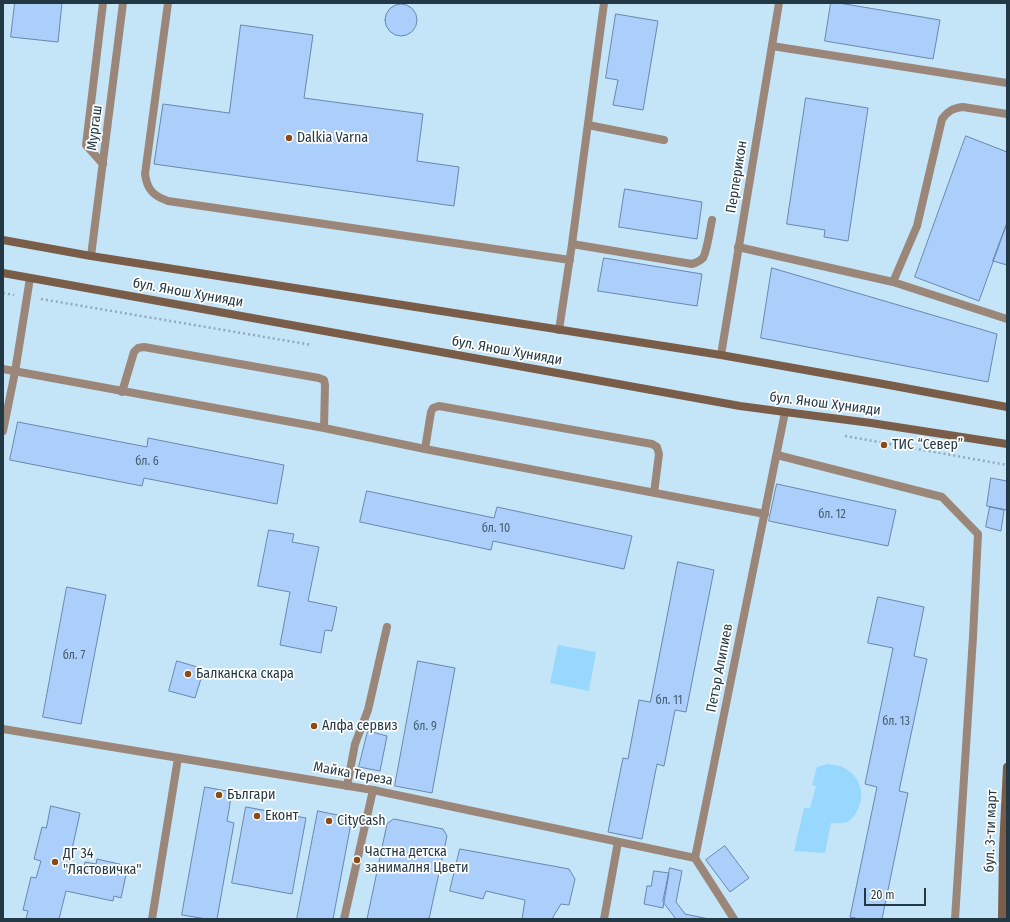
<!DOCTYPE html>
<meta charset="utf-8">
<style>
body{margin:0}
#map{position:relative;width:1010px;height:922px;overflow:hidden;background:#c4e4f7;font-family:"Fira Sans Condensed",sans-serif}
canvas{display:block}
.frame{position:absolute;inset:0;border:4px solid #223845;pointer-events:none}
.scale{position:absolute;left:864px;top:888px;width:62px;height:18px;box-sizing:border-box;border:2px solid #223845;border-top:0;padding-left:5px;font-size:12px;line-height:14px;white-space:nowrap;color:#223845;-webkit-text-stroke:3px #fff;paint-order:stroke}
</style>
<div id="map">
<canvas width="1010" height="922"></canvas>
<div class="frame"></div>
<div class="scale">20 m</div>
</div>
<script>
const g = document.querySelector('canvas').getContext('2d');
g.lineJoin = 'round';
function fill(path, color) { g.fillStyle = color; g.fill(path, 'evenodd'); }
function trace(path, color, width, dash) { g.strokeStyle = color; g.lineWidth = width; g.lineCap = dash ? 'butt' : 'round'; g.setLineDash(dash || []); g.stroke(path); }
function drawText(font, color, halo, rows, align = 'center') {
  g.font = font + ' "Fira Sans Condensed",sans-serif'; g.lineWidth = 3.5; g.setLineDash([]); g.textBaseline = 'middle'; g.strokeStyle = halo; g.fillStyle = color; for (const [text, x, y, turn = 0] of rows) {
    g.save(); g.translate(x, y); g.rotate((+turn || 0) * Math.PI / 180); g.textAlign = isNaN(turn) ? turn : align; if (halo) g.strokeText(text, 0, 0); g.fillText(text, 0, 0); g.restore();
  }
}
fill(new Path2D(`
 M558 645 596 652 589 691 550 683Z
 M828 764C832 765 836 765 840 766 859 773 867 793 857 811 855 815 851 820 847 822 842 824 836 823 831 823L825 853 794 851 804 808H810L816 786 812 785 817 767Z`), '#98d8fe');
const building = new Path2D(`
 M15 3H62L58 42 11 37Z
 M831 3H839L940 20 933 59 825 41Z
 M385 20a16 16 0 1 1 32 0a16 16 0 1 1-32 0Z
 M616 14 658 21 643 110 613 105 618 80 606 78Z
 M241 25 313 35 304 98 423 114 417 161 459 167 454 206 154 164 163 104 229 113Z
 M806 98 868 108 848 241 824 237 825 230 787 224Z
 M966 136 1007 152V223L979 301 915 277Z
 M625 189 702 202 697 239 619 227Z
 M1007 223V265L993 261Z
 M604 258 702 274 697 306 598 291Z
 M772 268 997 334 988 382 761 338Z
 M18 422 147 447 148 438 284 465 277 504 144 478 142 486 10 460Z
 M991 478 1007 481V510L987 506Z
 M777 484 896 510 888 546 769 521Z
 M367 491 494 518 497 507 632 536 624 569 493 541 491 550 360 522Z
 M990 507 1004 510 1001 531 986 527Z
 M269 530 294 534 292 542 319 547 308 601 337 607 332 631 325 630 321 653 280 645 290 592 258 586Z
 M678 562 714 570 686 712 675 710 664 766 657 764 642 839 608 832 623 758 628 759 639 700 650 702Z
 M67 587 106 595 81 724 43 717Z
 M878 597 924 607 914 656 927 659 899 791 908 793 882 919H860L850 917 877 787 865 784 893 648 868 643Z
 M177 661 204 669 195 698 169 691Z
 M418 661 455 668 432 793 395 786Z
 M368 731 387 736 380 771 359 767Z
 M205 787 232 792 227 821 234 823 217 919H207L182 915Z
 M51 806 80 813 69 863 84 867 85 862 96 864 97 859 128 866 121 898 114 896 113 901 66 891 59 919H26L28 911 23 910 31 877 36 878 41 861 34 859 42 827 46 828Z
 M246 807 306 818 292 894 232 883Z
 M318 811 352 818 333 919H297Z
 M394 819 443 829 447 836 429 919H367L387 824Z
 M725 846 749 878 730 892 706 860Z
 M460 849 569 869 575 879 569 905 561 904 553 917V919H522L525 900 486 891 483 899 450 891Z
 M670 868 682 871 676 902 685 914 709 919H676L663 902Z
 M654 871 669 873 663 908 644 904 647 886H651Z`);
fill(building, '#accefa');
trace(building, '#6787af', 1);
trace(new Path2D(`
 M3 293 14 295
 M41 299 312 345
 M845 436 1007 465`), '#8eaabb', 2.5, [2, 3]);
trace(new Path2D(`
 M103 3 86 145 103 164
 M168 3 145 174C147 189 153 196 168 201L570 260
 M772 46 1007 83
 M588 125 664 140
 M572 244 692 264C696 263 700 261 703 258 707 251 710 229 712 220
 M738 247 893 282 1007 319
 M893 282 917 226 942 119C948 111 953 108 963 107L1007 114
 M559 330 572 244 604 3
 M3 369 324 428 425 449 765 514
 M122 392 134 352 138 348 144 347 319 378 324 380 325 385 324 428
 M425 449 431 412 433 408 439 406 652 444 657 447 659 454 654 493
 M777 455 942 497 978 534 973 637 955 919
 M347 786 355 744 368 710 387 627
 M344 919 373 790`), '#9b8779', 8);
trace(new Path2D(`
 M91 256 123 3
 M721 355 779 3
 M3 431 15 372 30 278
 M3 729 373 790 695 858
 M152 919 178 758
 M604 919 618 842
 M734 919 695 858 785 412`), '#9b8779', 8);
trace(new Path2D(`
 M3 240 91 256 721 355 878 383 1007 407
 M3 273 740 406 785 412 871 423 1007 444
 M1002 919 1003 849 1007 767`), '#7a5d49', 8);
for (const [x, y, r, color] of [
 [289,138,4,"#8c4b16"],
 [884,445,4,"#8c4b16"],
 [188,674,4,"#8c4b16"],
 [314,726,4,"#8c4b16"],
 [219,795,4,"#8c4b16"],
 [257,816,4,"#8c4b16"],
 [329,821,4,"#8c4b16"],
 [357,860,4,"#8c4b16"],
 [55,862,4,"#8c4b16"]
]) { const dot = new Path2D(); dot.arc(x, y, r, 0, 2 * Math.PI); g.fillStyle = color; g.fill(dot); trace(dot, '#fff', 1.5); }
drawText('12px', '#445e72', null, [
 ["бл. 6",147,462],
 ["бл. 12",832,515],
 ["бл. 10",496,529],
 ["бл. 7",74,656],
 ["бл. 11",669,701],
 ["бл. 13",896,722],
 ["бл. 9",425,727]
]);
drawText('14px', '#223845', '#fff', [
 ["Мургаш",95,128,-83],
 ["Перперикон",737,177,-81],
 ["бул. Янош Хунияди",188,293,10],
 ["бул. Янош Хунияди",507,351,10],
 ["бул. Янош Хунияди",825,404,7],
 ["Петър Алипиев",720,668,-79],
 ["Майка Тереза",353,774,10],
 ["бул. 3-ти март",991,831,-88]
]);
drawText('14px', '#223845', '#fff', [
 ["Dalkia Varna",297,138],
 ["ТИС “Север”",892,445],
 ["Балканска скара",196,674],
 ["Алфа сервиз",322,726],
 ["Българи",227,795],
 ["Еконт",265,816],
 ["CityCash",337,821],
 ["Частна детска",365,852],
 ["занималня Цвети",365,868],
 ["ДГ 34",63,854],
 ["\"Лястовичка\"",63,870]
], 'left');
</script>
